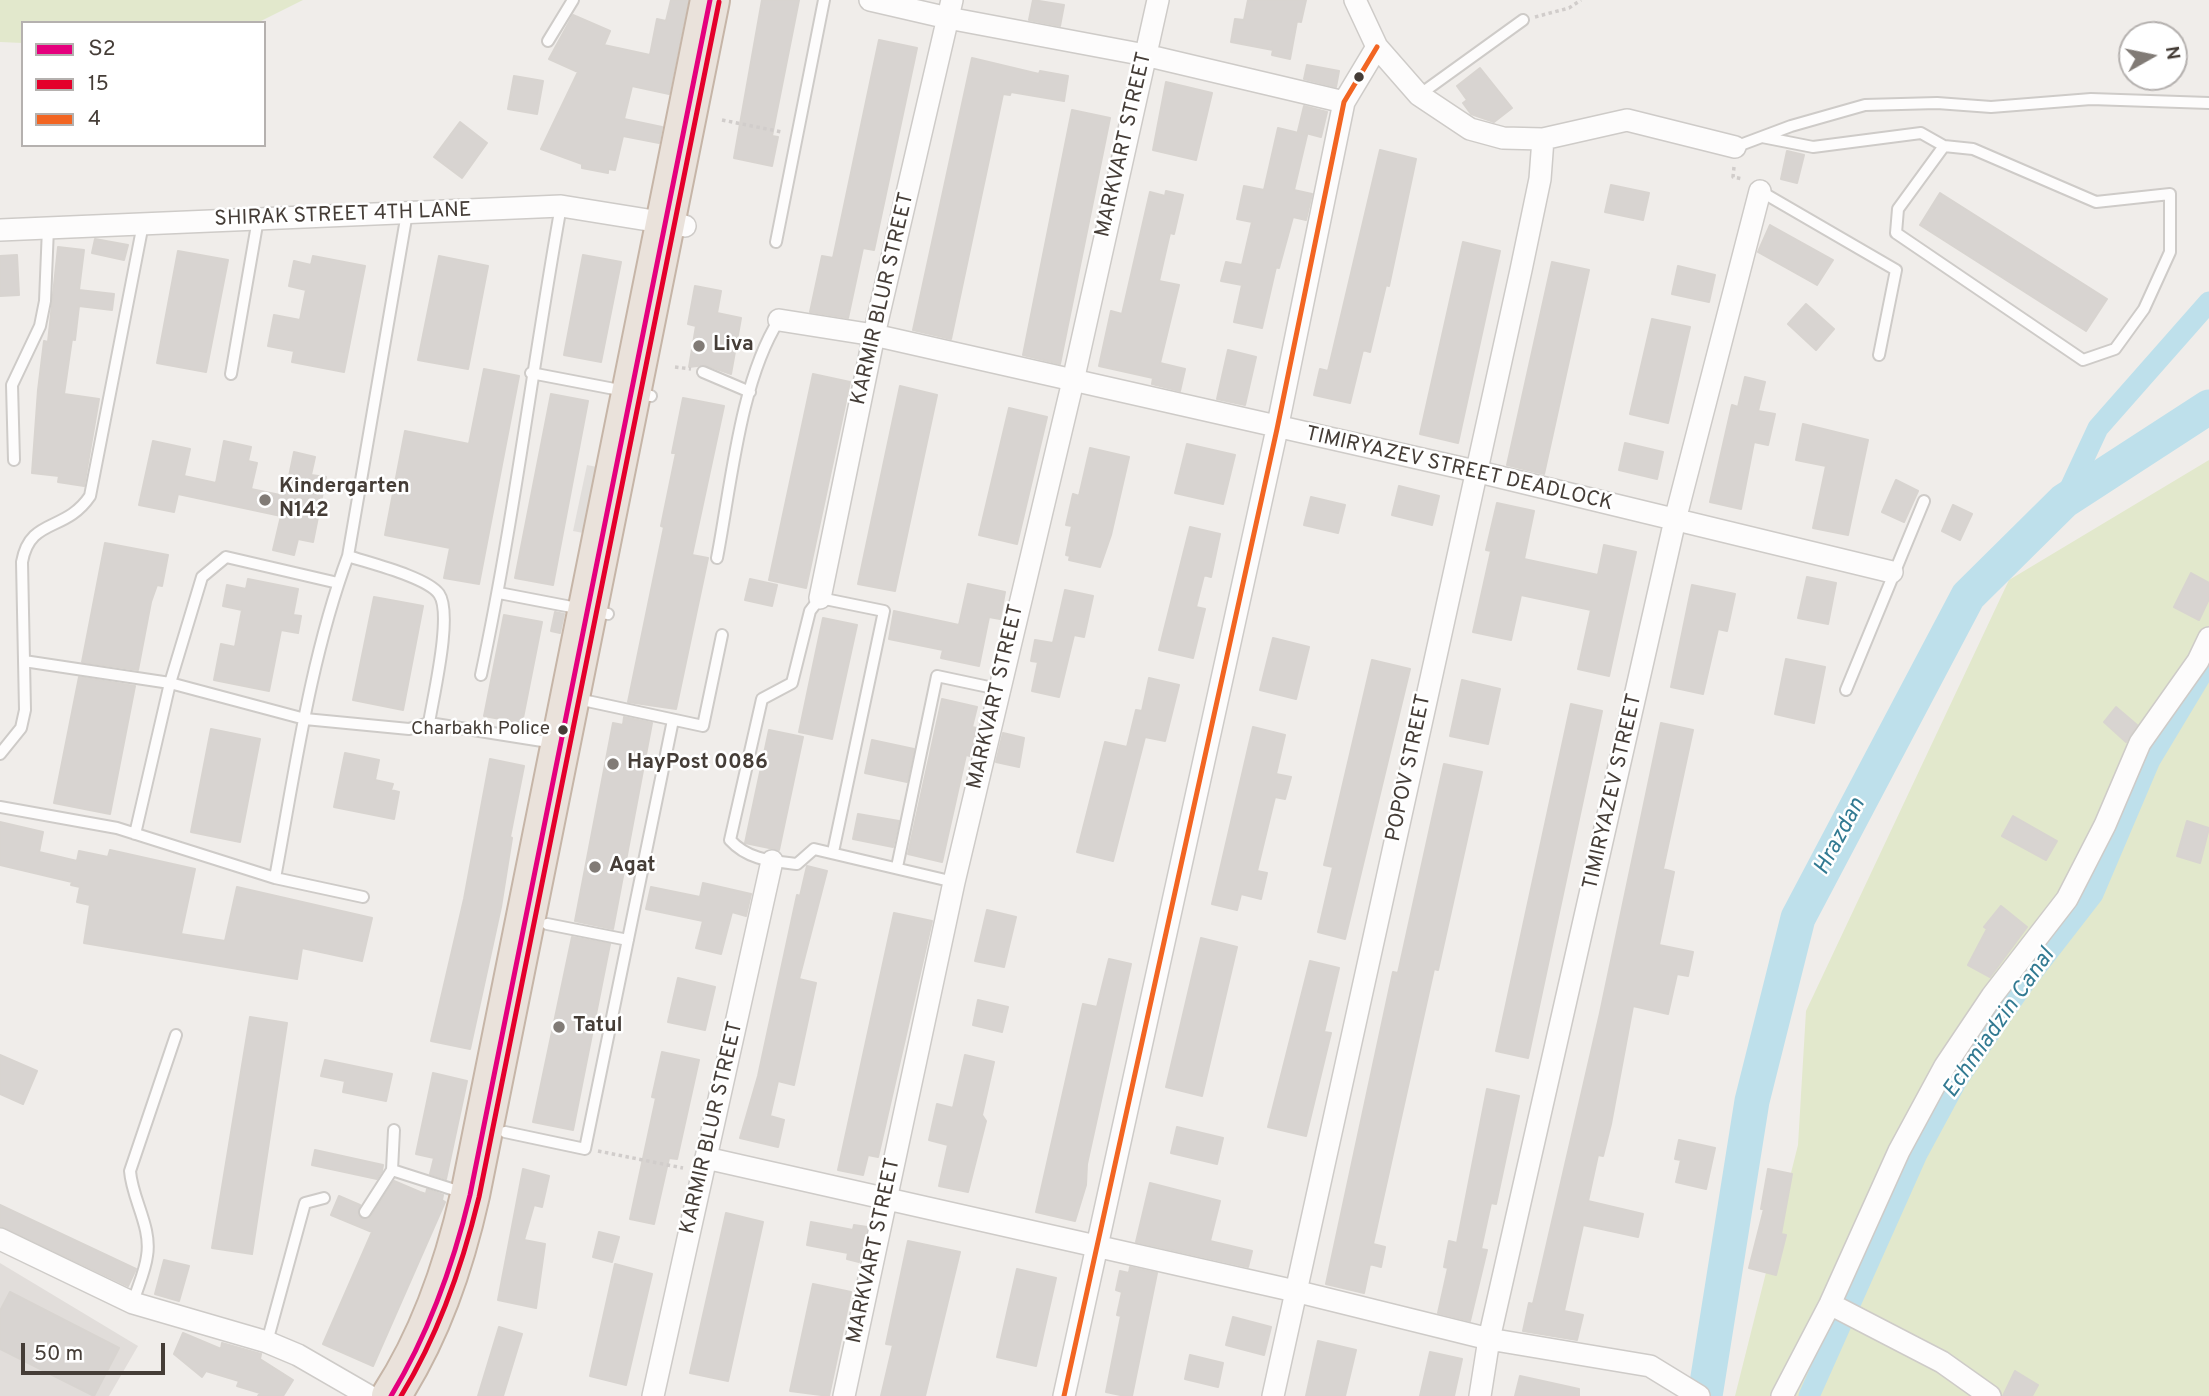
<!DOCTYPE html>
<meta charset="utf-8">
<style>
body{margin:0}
#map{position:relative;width:2209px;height:1396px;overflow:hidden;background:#f0edea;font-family:Overpass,sans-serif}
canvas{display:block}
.legend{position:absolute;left:21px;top:21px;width:245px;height:126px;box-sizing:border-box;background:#fff;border:2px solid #b5b1af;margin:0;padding:9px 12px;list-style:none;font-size:21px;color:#453d37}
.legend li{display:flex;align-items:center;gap:14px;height:35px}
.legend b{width:35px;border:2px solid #b5b1af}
.north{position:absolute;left:2118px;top:21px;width:70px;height:70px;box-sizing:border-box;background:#fff;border:2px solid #b5b1af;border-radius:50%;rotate:81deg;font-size:19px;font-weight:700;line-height:28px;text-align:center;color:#453d37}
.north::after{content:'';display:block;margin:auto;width:24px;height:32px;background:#817b76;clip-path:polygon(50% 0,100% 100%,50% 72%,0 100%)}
.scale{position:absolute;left:21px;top:1343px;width:144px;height:32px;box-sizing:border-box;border:4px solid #453d37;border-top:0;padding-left:9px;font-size:21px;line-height:24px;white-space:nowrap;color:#453d37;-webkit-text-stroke:5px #fff;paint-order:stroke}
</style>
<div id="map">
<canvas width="2209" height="1396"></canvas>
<ul class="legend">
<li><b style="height:9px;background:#e5007d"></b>Տ2</li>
<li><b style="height:9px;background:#e4002b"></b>15</li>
<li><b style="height:9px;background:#f26522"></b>4</li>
</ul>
<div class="north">N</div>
<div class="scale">50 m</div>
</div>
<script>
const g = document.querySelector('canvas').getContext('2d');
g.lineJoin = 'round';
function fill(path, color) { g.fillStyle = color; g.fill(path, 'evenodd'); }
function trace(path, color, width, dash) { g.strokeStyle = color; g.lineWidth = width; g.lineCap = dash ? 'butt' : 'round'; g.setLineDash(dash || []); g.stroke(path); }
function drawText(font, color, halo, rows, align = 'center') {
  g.font = font + ' Overpass,sans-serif'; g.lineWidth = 5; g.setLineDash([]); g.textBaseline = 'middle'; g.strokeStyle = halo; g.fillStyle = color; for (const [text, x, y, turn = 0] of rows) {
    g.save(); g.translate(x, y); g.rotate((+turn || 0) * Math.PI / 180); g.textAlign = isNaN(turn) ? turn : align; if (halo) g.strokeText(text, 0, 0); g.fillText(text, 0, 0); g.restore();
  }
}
fill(new Path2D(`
 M0 1263 138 1346 109 1396H0Z`), '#e1ddda');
fill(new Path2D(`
 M0 0H303L257 23H23V43L0 42Z
 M2209 460V1396H1735L1798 1145 1806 1011 2009 580Z`), '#e2e8cc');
fill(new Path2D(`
 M587 465 607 469 593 535 573 531Z`), '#e1dedb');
trace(new Path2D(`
 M2064 501 2098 428 2209 302
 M1809 1396 1917 1154 1957 1080 2024 983 2093 894 2150 760 2209 662`), '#bee0eb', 21);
trace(new Path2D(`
 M1705 1396 1752 1101 1798 918 1968 596 2064 501 2209 407`), '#bee0eb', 35);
const building = new Path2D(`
 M671 0H688L669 94 632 86 624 119 662 127 659 143 623 136 615 170 608 169V173L582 168V164L541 149 578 72 549 59 573 15 610 31 604 45 650 55 657 19 666 21Z
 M762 0H799L772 136 778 137 772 166 734 158Z
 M1033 0 1064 5 1060 26 1029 20Z
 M1248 0H1306L1301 22 1297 21 1290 59 1272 55 1273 50 1231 42 1235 19 1244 20Z
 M879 40 917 48 874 250 863 248 848 318 810 312 822 256 833 258Z
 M972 58 1039 74 1040 71 1068 76 1064 101 1011 92 1010 95 1003 94 951 339 913 330Z
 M1307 65 1339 71 1336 87 1304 79Z
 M1480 68 1512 108 1494 122 1471 114 1463 103 1467 100 1457 86Z
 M514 76 543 81 537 114 508 109Z
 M1166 82 1212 93 1196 160 1153 150Z
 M1304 106 1327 112 1321 137 1298 131Z
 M1072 110 1110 118 1060 364 1023 355Z
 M460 122 487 143 462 178 434 157Z
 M1278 128 1307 135 1294 190 1312 194 1306 220 1293 217 1279 268 1276 267 1262 328 1234 322 1242 285 1221 281 1226 262 1242 265 1252 222 1237 219 1244 186 1264 190Z
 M1380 150 1416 159 1389 286 1386 285 1370 352 1363 350 1350 403 1314 395 1320 369 1328 371Z
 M1787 151 1804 155 1797 183 1781 179Z
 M1611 185 1649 193 1643 220 1605 212Z
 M1166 191 1183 195 1174 234 1170 233 1159 281 1179 285 1160 363 1185 369 1180 391 1152 384 1153 378 1099 366 1111 311 1122 314 1150 192 1165 196Z
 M1940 193 2107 299 2086 331 1920 225Z
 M1770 225 1833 260 1817 285 1758 252Z
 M95 239 128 245 124 260 92 253Z
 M1463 242 1500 251 1458 443 1420 434Z
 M58 247 84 250 79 290 114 294 112 310 79 306 75 340 72 339 64 394 99 399 84 486 58 482 59 476 32 473 38 390 44 341 48 342Z
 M178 251 228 260 206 372 157 363Z
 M17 255 19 295 0 296V256Z
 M583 255 621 262 601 362 564 355Z
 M313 256 365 266 344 372 292 362 294 351 268 346 274 315 300 320 306 290 289 286 294 261 311 265Z
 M439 256 488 266 468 369 418 360Z
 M1552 262 1589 270 1544 474 1507 465Z
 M1678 266 1715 275 1709 302 1672 294Z
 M695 286 721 291 717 313 741 318 731 374 705 365 689 367 696 326 688 324Z
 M1806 304 1834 329 1816 350 1788 324Z
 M1652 319 1690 327 1668 423 1630 414Z
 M1228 350 1256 357 1245 405 1217 399Z
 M484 369 519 376 479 584 444 578 450 548 385 535 405 431 469 444Z
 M813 374 850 382 806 588 769 580Z
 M1745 377 1765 382 1758 411 1775 414 1768 445 1754 442 1741 509 1710 502 1732 405 1738 407Z
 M900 386 937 395 895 591 858 584Z
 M551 394 588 401 553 585 515 578Z
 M683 398 724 406 692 555 708 558 676 709 628 702 664 527 661 526 676 453H672Z
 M1009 408 1047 417 1017 544 979 535Z
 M1803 424 1868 440 1848 535 1813 528 1826 466 1796 460Z
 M153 441 190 449 184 476 216 483 224 441 251 447 248 461 257 463 251 489 285 496 294 452 315 457 311 475 326 477 313 542 298 539 294 555 273 550 281 516 178 494 174 512 139 505Z
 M1625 443 1663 452 1657 479 1619 470Z
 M1187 444 1235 455 1223 504 1175 493Z
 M1090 448 1129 457 1111 535 1100 567 1069 560 1070 556 1066 555 1072 526 1066 525 1073 494 1079 496Z
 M1896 480 1918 491 1904 522 1882 512Z
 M1399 486 1439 496 1432 525 1392 515Z
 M1311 497 1345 505 1338 533 1304 525Z
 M1497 503 1534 511 1524 559 1598 575 1604 545 1636 552 1609 676 1578 669 1591 610 1521 595 1511 640 1473 632 1491 551 1486 550Z
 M1953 505 1972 514 1960 540 1942 531Z
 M1190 527 1220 534 1211 577 1204 575 1196 607 1205 609 1193 658 1159 650Z
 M105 543 168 555 162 586 157 585 151 602 138 670 82 662Z
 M2191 573 2209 583V599L2199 620 2174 607Z
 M1807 577 1836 583 1828 624 1798 618Z
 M248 579 298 589 293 615 301 616 298 633 281 630 269 691 214 680 221 644 235 647 242 610 223 606 227 585 246 589Z
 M750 579 777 585 772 606 745 600Z
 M968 584 1005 592 1000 619 989 617 979 666 941 658 943 650 889 639 894 611 959 625Z
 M1692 585 1735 594 1727 631 1718 629 1703 694 1671 687Z
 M1065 590 1093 596 1084 637 1074 635 1059 697 1032 691 1038 662 1031 661 1035 640 1053 643Z
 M374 597 423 606 403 710 353 700Z
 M555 612 564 614 560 633 551 631Z
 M504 615 542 622 522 723 484 716Z
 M823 618 857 625 832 739 799 732Z
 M1273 638 1309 647 1296 699 1260 690Z
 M1786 659 1825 667 1814 723 1775 714Z
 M1372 660 1410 669 1345 939 1318 932 1333 867 1324 865Z
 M79 677 135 686 110 814 54 803Z
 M1149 678 1179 685 1165 741 1145 737 1113 861 1077 852 1105 742 1127 747 1136 710 1142 711Z
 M1462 680 1500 689 1488 744 1450 736Z
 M942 699 977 707 972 727 977 728 970 756 966 755 942 862 908 854Z
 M1571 704 1602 711 1528 1058 1496 1051Z
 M2116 707 2137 725 2126 742 2104 722Z
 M624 717 652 723 613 929 575 921 613 723 623 725Z
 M1661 723 1693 730 1663 869 1674 872 1659 945 1693 952 1688 976 1677 974 1668 1014 1633 1006 1611 1124 1603 1156 1598 1155 1588 1201 1643 1214 1638 1237 1583 1225 1564 1311 1583 1315 1577 1340 1523 1331 1529 1303 1533 1304 1600 1013Z
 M1253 727 1285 735 1276 774 1291 777 1285 799 1275 797 1257 871 1267 873 1261 899 1241 894 1237 910 1212 904Z
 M211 729 260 739 240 842 191 832Z
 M769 730 803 737 779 850 745 843Z
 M1003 733 1024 738 1019 767 996 762Z
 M872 740 914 749 907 782 865 773Z
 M345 753 379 760 375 780 393 784 391 790 399 792 394 819 334 807Z
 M490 759 524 766 510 837 512 838 501 907 470 1049 431 1041 464 899Z
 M1444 764 1482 772 1438 970 1434 969 1373 1244 1385 1247 1381 1267 1370 1264 1364 1293 1326 1284 1393 972 1398 973Z
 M858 814 899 821 893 847 853 839Z
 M2013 816 2057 841 2046 860 2002 836Z
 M2187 821 2209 828 2200 863 2177 856Z
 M0 822 43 832 39 852 77 861 79 851 108 857 110 850 195 869 181 934 225 941 237 887 372 918 362 961 302 948 297 979 84 943 90 905 77 902 80 887 71 885 72 882 0 865Z
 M807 866 827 871 799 979 816 983 794 1085 778 1081 770 1116 784 1120 778 1147 740 1138 758 1076 797 895 800 896Z
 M703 883 751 894 746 916 732 912 721 954 696 948 703 921 646 909 651 887 700 897Z
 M2001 906 2027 927 1990 977 1968 965 1987 929 1984 927Z
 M987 910 1016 917 1004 967 975 961Z
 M894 913 932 921 878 1157 868 1155 863 1175 838 1170Z
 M572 937 610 944 573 1130 533 1122Z
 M1201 938 1237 947 1202 1096 1166 1087Z
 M1109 959 1131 964 1087 1164 1086 1185 1075 1221 1036 1212 1083 1004 1097 1007Z
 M1310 961 1339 968 1324 1032 1331 1033 1306 1136 1268 1127Z
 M678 978 715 987 705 1030 668 1022Z
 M978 1000 1008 1007 1002 1032 973 1025Z
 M250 1017 287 1023 252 1254 212 1248Z
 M662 1052 699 1060 677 1159 669 1158 654 1224 630 1219 656 1098 652 1097Z
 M0 1055 37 1071 23 1104 0 1094Z
 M965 1055 994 1062 982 1115 986 1121 968 1192 939 1186 948 1145 929 1140 937 1104 953 1108Z
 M325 1060 392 1074 386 1101 343 1092 345 1081 321 1076Z
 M433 1073 467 1081 446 1179 430 1174 434 1158 416 1154Z
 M1487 1089 1519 1096 1496 1204 1491 1203 1481 1249 1487 1250 1470 1321 1438 1313 1448 1268 1444 1267 1449 1241 1457 1243Z
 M1177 1127 1223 1138 1217 1164 1171 1153Z
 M1679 1140 1715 1148 1706 1189 1676 1182 1681 1160 1675 1159Z
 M315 1150 383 1165 382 1171 377 1179 312 1165Z
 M523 1169 549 1176 542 1207 534 1205 524 1240 545 1244 536 1308 498 1300Z
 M1768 1169 1792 1174 1781 1234 1786 1235 1776 1275 1749 1268 1764 1209H1761Z
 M394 1181 420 1192 426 1194 427 1189 443 1195 442 1200 445 1202 373 1366 323 1344 372 1232 331 1215 339 1196 360 1205 358 1216 369 1219Z
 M1150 1183 1220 1201 1210 1241 1252 1251 1248 1267 1136 1242Z
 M0 1205 136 1269 128 1286 0 1226Z
 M726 1213 763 1222 728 1381 690 1373Z
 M811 1222 853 1230 854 1225 867 1227 859 1262 847 1259 848 1253 807 1245Z
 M599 1232 619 1237 612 1262 593 1257Z
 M908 1241 960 1252 925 1396H881L893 1345 886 1344Z
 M164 1260 189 1266 179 1301 155 1294Z
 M615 1264 652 1274 626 1385 590 1376Z
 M1130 1267 1157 1273 1132 1396H1125L1106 1392 1121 1316 1117 1315 1122 1292 1116 1290 1120 1271 1129 1273Z
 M1017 1269 1056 1278 1036 1366 997 1357Z
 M813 1284 851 1292 829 1396 790 1391Z
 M10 1292 119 1348 94 1396 0 1349V1311Z
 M1233 1317 1271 1327 1264 1355 1226 1345Z
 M499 1327 522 1334 503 1396H478Z
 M183 1333 221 1349 222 1343 261 1354 260 1359 293 1380 283 1396H258L260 1393 237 1386 239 1381 206 1371 202 1377 174 1354Z
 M1318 1341 1356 1350 1345 1396H1306Z
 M1430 1352 1462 1359 1454 1396H1420Z
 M1190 1355 1223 1363 1218 1387 1185 1379Z
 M2015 1371 2038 1385 2032 1396H2003Z
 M1520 1376 1579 1389V1396H1515Z`);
fill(building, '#d8d4d1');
trace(building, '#d8d4d0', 2);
const lane = new Path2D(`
 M548 41 573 0
 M1419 95 1523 20
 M1762 137 1813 147 1921 133 1944 146 1973 149 2096 202 2170 194V252L2144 309 2115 349 2083 360 1896 233 1898 209 1944 146
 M1735 147 1791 126 1865 105 1937 103 1991 107 2091 99 2209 103
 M1760 191 1896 270 1879 355
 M776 242 824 0
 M703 372 750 392
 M531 373 651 396
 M231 374 258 219
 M14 460 12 385 40 326 45 301 48 228
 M348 556C369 563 427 577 439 594 453 614 433 697 429 723
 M717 558C731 486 740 381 779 320
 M499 593 608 614
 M24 661 170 683 305 719 409 729 429 723 555 743
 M481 675C514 520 533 362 561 206
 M1846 690 1924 501
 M578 699 703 726 722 635
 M0 754 21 728 25 710 22 562C30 517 65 533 90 496L143 224
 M0 807 117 828 275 878 363 897
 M135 834 170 683 202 577 226 557 338 583
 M833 852 884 611 820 598 810 611 792 683 762 699 730 840C748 860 772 861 797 864L814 849 954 882
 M897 867 937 676 998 689
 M275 878C295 771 310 659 348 556L407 213
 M547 924 628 940
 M505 1132 585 1149 673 720
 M392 1170 464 1193
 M365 1212 392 1170 394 1130
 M133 1303C137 1288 145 1272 147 1256 152 1227 132 1199 130 1171L176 1035
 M267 1342 305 1203 324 1198`);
const street = new Path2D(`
 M870 0 948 18 1145 55 1344 102
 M1355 0 1377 47 1419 95 1470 129 1503 138 1543 139 1627 120 1735 147
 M0 230 561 206 685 226
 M779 320 874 335 1475 471 1892 572
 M820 598 874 335 952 0
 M706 1158 1295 1291 1489 1339 1650 1366 1699 1396
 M0 1239 133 1303 267 1342 298 1355 369 1396
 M1830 1304 1942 1362 1990 1396
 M653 1396 772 861
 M844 1396 954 882 1073 381 1158 0
 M1064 1396 1277 429 1344 102 1377 47
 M1273 1396 1521 270 1540 179 1543 139
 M1480 1396 1489 1339 1675 520 1760 191
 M1782 1396 1830 1304 1899 1151 1945 1066 1992 996 2067 899 2105 825 2140 743 2198 661 2209 638`);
const highway = new Path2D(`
 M391 1396C431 1334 454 1266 470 1195L710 0`);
trace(lane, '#cecbc8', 14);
trace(street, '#cecbc8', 24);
trace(highway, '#c6b5a7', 42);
trace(new Path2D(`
 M1535 17 1569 8 1581 0
 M722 120 782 132
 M1734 167 1733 177 1743 179
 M675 367 691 369
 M598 1151 683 1168`), '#d1cdcb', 3.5, [3.5, 3.5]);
trace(lane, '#fdfcfc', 10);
trace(street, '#fdfcfc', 21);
trace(highway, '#eae2db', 38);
trace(new Path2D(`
 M391 1396C429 1333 453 1266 470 1195L710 0`), '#e5007d', 5);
trace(new Path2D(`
 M401 1396C439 1334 462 1267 479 1197L719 2`), '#e4002b', 5);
trace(new Path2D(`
 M1064 1396 1277 429 1344 102 1377 47`), '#f26522', 5);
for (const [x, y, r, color] of [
 [1359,77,6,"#453d37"],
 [699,346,7,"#817b76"],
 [265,500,7,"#817b76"],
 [563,730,6,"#453d37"],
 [613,764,7,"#817b76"],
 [595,867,7,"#817b76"],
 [559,1027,7,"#817b76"]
]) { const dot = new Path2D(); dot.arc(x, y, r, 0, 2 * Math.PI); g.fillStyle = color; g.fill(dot); trace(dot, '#fff', 2.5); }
drawText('19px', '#453d37', '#fff', [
 ["Charbakh Police",550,730]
], 'right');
drawText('21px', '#453d37', '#fff', [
 ["MARKVART STREET",1125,145,-77],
 ["SHIRAK STREET 4TH LANE",343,216,-2],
 ["KARMIR BLUR STREET",884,299,-77],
 ["TIMIRYAZEV STREET DEADLOCK",1459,470,13],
 ["MARKVART STREET",997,697,-77],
 ["POPOV STREET",1410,768,-78],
 ["TIMIRYAZEV STREET",1614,792,-77],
 ["KARMIR BLUR STREET",713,1128,-77],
 ["MARKVART STREET",875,1251,-78]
]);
drawText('bold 21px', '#453d37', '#fff', [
 ["Liva",713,346],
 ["Kindergarten",279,488],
 ["N142",279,512],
 ["HayPost 0086",627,764],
 ["Agat",609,867],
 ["Tatul",573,1027]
], 'left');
drawText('italic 23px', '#327a92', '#fff', [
 ["Hrazdan",1841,837,-62],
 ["Echmiadzin Canal",2000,1024,-55]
]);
</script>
